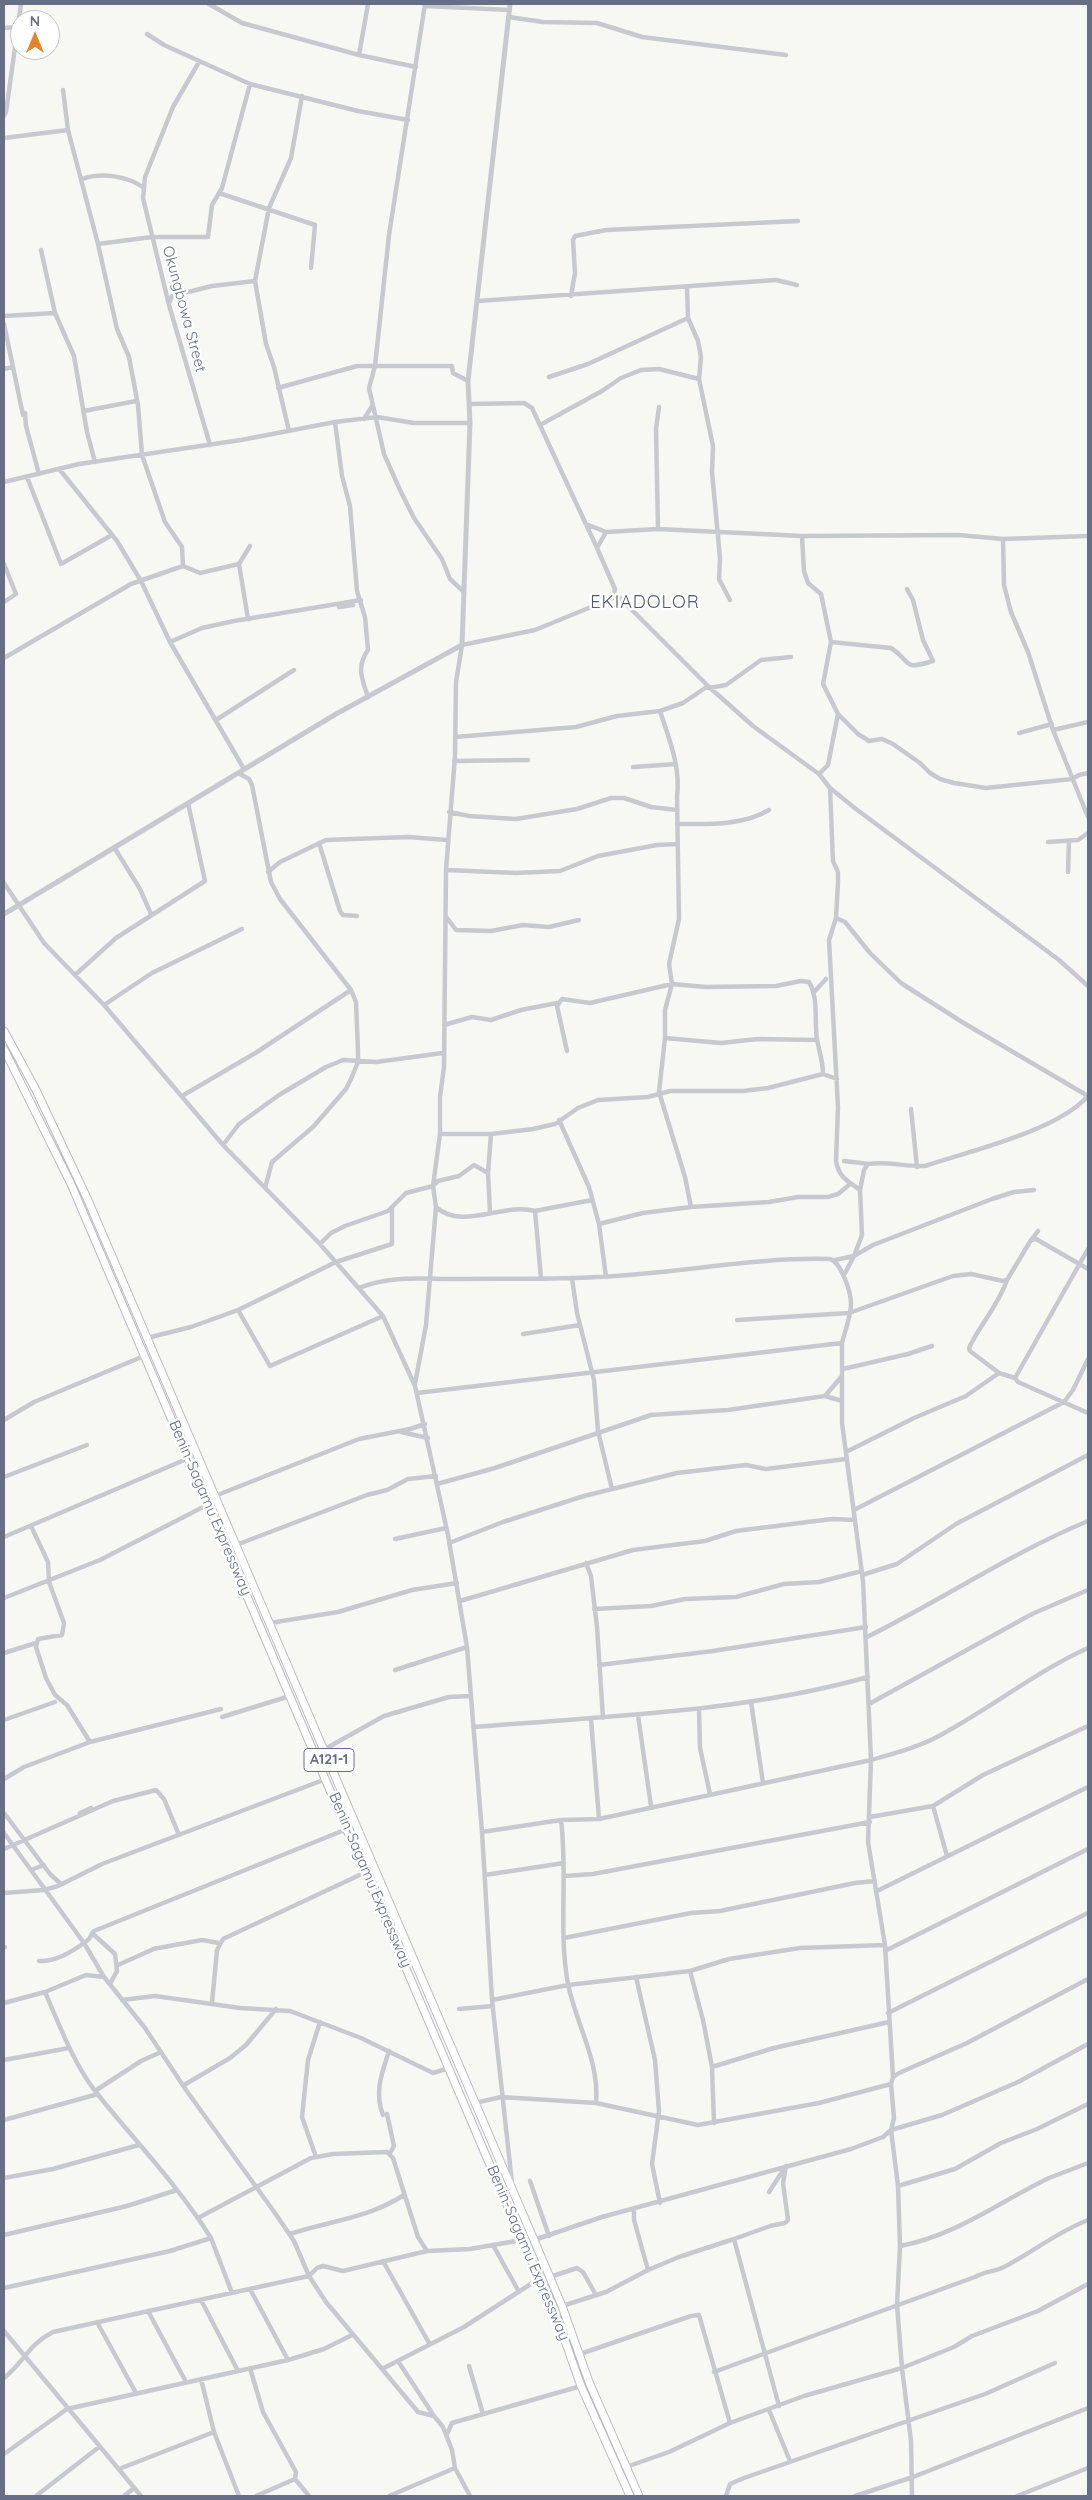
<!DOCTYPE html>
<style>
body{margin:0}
#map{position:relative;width:1092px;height:2500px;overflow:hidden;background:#f7f7f4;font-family:Quicksand,sans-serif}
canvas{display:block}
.frame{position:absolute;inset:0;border:5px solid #666f86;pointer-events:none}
.north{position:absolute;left:10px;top:10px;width:50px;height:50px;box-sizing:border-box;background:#fff;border:1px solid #c2c5cf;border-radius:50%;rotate:0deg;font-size:14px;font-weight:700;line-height:20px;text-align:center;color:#666f86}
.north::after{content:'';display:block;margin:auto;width:18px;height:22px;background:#e68325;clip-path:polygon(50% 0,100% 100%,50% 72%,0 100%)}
</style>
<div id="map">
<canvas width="1092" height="2500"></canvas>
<div class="frame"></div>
<div class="north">N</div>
</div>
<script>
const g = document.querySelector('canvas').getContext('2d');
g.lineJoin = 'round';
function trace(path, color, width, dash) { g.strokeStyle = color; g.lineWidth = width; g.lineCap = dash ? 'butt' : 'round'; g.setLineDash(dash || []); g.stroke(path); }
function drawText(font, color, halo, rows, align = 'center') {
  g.font = font + ' Quicksand,sans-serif'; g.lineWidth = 5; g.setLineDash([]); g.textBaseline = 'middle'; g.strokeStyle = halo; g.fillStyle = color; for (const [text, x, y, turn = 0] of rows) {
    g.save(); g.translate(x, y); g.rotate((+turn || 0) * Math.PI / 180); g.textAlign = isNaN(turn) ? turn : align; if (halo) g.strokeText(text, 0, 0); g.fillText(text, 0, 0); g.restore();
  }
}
const trunk = new Path2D(`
 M4 1031 36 1090 87 1198 534 2240 562 2306 589 2382 639 2496
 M4 1049 71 1184 522 2240 553 2307 581 2386 630 2496`);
trace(trunk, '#babbbf', 9);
trace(new Path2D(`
 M209 4 242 23 359 55 416 67
 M425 4 389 235 375 366 369 388 384 454 400 490 414 518 442 559 450 579 464 592
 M425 6 510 10
 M509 17 543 22 597 23 642 37 786 55
 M4 28 18 27
 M147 34 164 45 250 84 358 111 408 120
 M359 55 368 4
 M199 62 173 107 145 177 143 198 169 305 210 445
 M63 90 68 130 98 244 117 329 129 357 138 405 142 455 165 522 182 547 183 566
 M4 116 6 112 21 4
 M4 138 68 130
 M82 179C101 172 128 176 144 188
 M219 193 315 225 311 268
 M98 244 152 237H208L212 205 222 188 250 84
 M41 250 55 313 74 356 87 432 95 462
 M255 281 269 208 291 158 302 96
 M687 288 688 318 698 341 701 357 699 379 713 446 712 472 720 558 719 579 730 600
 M571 296 575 273 573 240 575 236 606 230 798 221
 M478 301 776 280 797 285
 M169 303 172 296 212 286 255 281 266 344 274 367 289 431
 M4 316 55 313
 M4 324 23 415
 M4 369 13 367
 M549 377 588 364 688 318
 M278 388 357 366H452L453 373 468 381
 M470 404 524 403 532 408 597 548
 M84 411 136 401
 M25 413 26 426 39 474
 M364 419 372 406
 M335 422 342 476 350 506 357 591 365 617 368 650C356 667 362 679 368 697
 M540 425 602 391 621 378 641 370 659 369 699 379
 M60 470 117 541 141 581 170 642 244 769
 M27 477 61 564 112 535
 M4 482 79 464 241 440 335 422 377 417 414 423H470
 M586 524 606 532
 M658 529 656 429 659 407
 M802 536 804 571 808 583 821 594 831 642 823 684 838 714 858 734 869 741 882 739 893 744 920 763 930 773 940 779 954 783 986 788 1072 779 1079 775 1088 773
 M1003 539 1004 585 1011 612 1028 652 1053 730 1088 817
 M4 564 16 594 4 602
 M616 594 708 686 753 726 819 774 830 788 856 809 1059 960 1088 986
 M339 607 353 605
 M250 619H248L239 564 250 546
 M170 642 202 628 234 621 361 600
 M831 642 891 648C913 662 901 671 933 661L923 640 913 600 907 589
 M4 658 131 584 183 566 200 573 239 564
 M709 688 726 685 761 660 791 657
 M660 711C669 739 681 767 677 797L679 919 669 964 672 984 665 1010V1038L659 1092 685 1177 691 1207
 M216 720 294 670
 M1053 730 1088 722
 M1019 733 1052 724
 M455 737 576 727 617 716 660 711 683 703 708 686
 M454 761 528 760
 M633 767 676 764
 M238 773 249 779 252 785 271 882 280 899 351 990 356 1002 358 1051V1062L351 1079 346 1089 313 1127 272 1162 265 1188
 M819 774 828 765 838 714
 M830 788 833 861 838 872V883L836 918
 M449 812 469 816 516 819 577 809 611 798H624L651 807 677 810
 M677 824C708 824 742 826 769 810
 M1048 842 1078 840 1088 833
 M319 843 340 911 343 915 357 916
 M114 847 140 889 151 914
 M446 870 516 873 560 871 598 856 657 845 678 844
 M268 872 280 862 326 840 408 837 447 840
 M1068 872 1069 841
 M4 883 44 943 104 1005 223 1145 320 1244 383 1316 415 1386 448 1535 467 1647 482 1832 492 2000 512 2183
 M447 918 456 930 491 931 523 925 549 927 579 920
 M75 975 116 938 205 881 188 803
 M815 991 826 979
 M104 1005 152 973 242 929
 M444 1025 472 1017 491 1020 521 1010 557 1003
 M665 1038 721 1043 758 1039 817 1040
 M567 1051 557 1006 562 999 590 1003 672 984 706 987 776 986 801 981 809 982C819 999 814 1020 817 1039 819 1051 823 1061 823 1074
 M182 1096 257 1052 351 990
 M911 1109 917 1167
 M559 1120 589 1187 599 1224 606 1277
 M440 1134H491L533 1129 555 1124 578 1108 598 1100 648 1097 670 1091H743L768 1088 823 1074 837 1079
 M223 1145 239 1124 279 1095 326 1067 343 1060 376 1062 443 1053
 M844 1161 869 1164
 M488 1173 491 1134
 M860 1190 864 1170 868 1164C887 1161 906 1167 925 1166 970 1151 1057 1131 1088 1096
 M436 1207C462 1231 504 1202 535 1211L541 1278
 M535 1211 592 1200
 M599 1224 643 1213 691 1207 769 1202 798 1197H828L838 1194 849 1185
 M1032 1239 1038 1231
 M320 1244 331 1233 345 1226 388 1211 406 1193 433 1186 438 1181 459 1176 474 1165 488 1173 490 1212
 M835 1260 854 1256 862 1235 860 1190C848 1181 839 1178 836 1161L838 1107 829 940 836 918 845 922 870 953 901 983 962 1022 1088 1096
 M844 1275 854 1256 873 1245 992 1199 1014 1192 1034 1190
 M572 1278 577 1313 594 1380 598 1431 612 1489
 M1007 1280C999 1304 980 1325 969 1348L970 1351 999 1373 1015 1378 1018 1382 1088 1413
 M359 1288C391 1275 422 1279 456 1279 502 1278 550 1280 596 1277 674 1274 752 1257 830 1259 841 1262 851 1292 851 1304 851 1316 845 1330 842 1343
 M238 1310 270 1366 383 1316
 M737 1320 849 1313 953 1276 971 1274 1003 1281 1007 1280 1031 1240 1036 1239 1088 1269
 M523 1334 580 1325
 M147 1338 191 1327 238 1310 336 1262 392 1244V1207
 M843 1369 908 1354 932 1346
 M1015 1378 1088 1249
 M415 1384 426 1325 436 1207 433 1186 440 1134V1097L444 1067 446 870 455 756 456 682 462 645 535 630 613 598 615 589 597 548 606 532 658 529 802 536 958 535 1003 539 1088 536
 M417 1393 842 1343V1423L863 1581 871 1760 599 1819 561 1820 482 1832
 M825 1396 842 1401
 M4 1420 34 1402 144 1356
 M401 1432 428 1438
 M846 1452 914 1418 966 1396 999 1373
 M4 1477 87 1445
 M437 1484 495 1468 651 1415 728 1410 825 1396 842 1376
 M215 1496 359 1439 410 1429 425 1424
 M854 1510 1064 1402 1073 1390 1088 1359
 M4 1537 189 1458
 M395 1539 446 1528
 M449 1543 503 1522 584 1496 677 1473 746 1465 766 1469 846 1459
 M236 1545 367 1495 387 1490 408 1479 436 1476
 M586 1563 591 1576 597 1627 603 1718
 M862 1575 897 1564 956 1524 1088 1455
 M4 1598 100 1560 209 1504
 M460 1601 633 1550 705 1541 736 1531 832 1519 855 1520
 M594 1609 651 1606 685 1599 736 1597 784 1584 819 1582 862 1571
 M270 1623 338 1612 412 1590 457 1583
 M867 1637C942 1600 1011 1553 1088 1521
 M4 1653 36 1643
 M599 1665 713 1651 866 1627
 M395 1670 467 1647
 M751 1702 763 1783
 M869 1704 1032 1614 1088 1590
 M699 1709 700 1748 710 1794
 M638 1715 651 1806
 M222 1717 290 1696
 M591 1719 599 1819
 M4 1720 55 1702
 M473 1727C605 1716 739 1713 868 1677
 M90 1742 221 1709
 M325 1749 384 1716 449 1697 470 1696
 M4 1779 24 1767 90 1742 67 1705 55 1695 46 1678 36 1647 38 1639 62 1635 64 1623 49 1582 48 1562 31 1526
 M933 1806 947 1856
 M4 1813 50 1874 61 1884
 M80 1813 91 1808
 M870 1817 933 1806 983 1775 1088 1726
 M561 1820C568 1875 558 1930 568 1984 576 2024 600 2062 596 2103
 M4 1833 84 1943 104 1977 145 2028 186 2090 275 2213 294 2241 309 2276 326 2302 418 2412 434 2416 443 2427 452 2450 455 2468 470 2496
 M4 1849 113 1801 156 1790 164 1799 179 1835
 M31 1870 44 1865
 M485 1875 564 1863
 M565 1876 593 1874 870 1822
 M877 1891 1088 1787
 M4 1893 44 1890 58 1886 102 1864 326 1779
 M92 1933 115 1954 117 1971 110 1984
 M564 1938 691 1913 720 1911 855 1883 875 1881
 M4 1947H5
 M153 1949 202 1940 219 1943
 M885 1951 1088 1849
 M39 1961C55 1962 75 1950 88 1940 90 1939 91 1934 94 1931L347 1829
 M118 1965 156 1948
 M690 1971 703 2020 712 2067 714 2123
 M636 1977 655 2060 659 2111 652 2164 660 2203
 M45 1992C60 2026 73 2062 95 2091 134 2140 178 2185 211 2238
 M122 2000 155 1996 240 2008 290 2011 361 2038 433 2073 449 2068
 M492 2000 568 1985 690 1971 729 1959 800 1948 885 1945
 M4 2003 45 1992 86 1975 104 1977
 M212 2003 217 1950 223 1939 366 1872
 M459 2009 493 2006
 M888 2013 1088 1913
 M4 2060 69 2048
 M712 2067 774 2048 889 2022
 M893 2077 885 1945 868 1842 871 1760C892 1754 913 1749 933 1739 986 1712 1033 1673 1088 1648
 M891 2084 894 2118 891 2130 898 2186 900 2246 897 2305 902 2368 911 2441 912 2496
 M184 2085 230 2058 246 2045 276 2009
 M95 2091 141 2061 161 2052
 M475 2103 501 2097 596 2103 698 2125 819 2103 891 2084 893 2077 899 2073 967 2043 1088 1979
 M387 2114 394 2146 390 2153
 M383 2115C374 2092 382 2073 389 2051
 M4 2120 98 2094
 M316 2157 302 2117 308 2060 320 2022
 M4 2178 53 2169 139 2145
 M530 2181 549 2236
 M898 2186 955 2169 1001 2143 1037 2129 1088 2104
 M769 2192 784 2169
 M634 2209V2220L648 2270
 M198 2218 311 2158 333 2154 387 2152 393 2158 418 2237 427 2251
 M290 2234C329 2221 369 2218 404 2195
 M4 2235 127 2206 177 2190
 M734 2239 770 2226 785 2223 788 2220 783 2183 786 2166
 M534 2240 602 2217 851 2149 883 2137 891 2130 942 2115 1018 2082 1088 2044
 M493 2245 519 2292
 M900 2246C955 2236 999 2202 1049 2178 1062 2173 1075 2168 1088 2163
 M383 2261 429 2343
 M550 2277 577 2268 583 2272 596 2295
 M4 2288 170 2251 211 2238 232 2293
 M250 2289 288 2360
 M201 2300 238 2371
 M562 2306 606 2292 648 2270 679 2257 734 2239 779 2406
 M148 2311 186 2382
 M97 2322 136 2393
 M4 2331 141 2496
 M580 2354 691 2316 699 2315 730 2423
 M398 2361 434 2416
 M469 2366 483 2414
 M250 2368 263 2412 296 2472 295 2479 309 2496
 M382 2369 464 2327 540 2278
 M714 2372 975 2277C985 2271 994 2272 1004 2267 1033 2252 1057 2232 1088 2220
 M4 2378C24 2362 29 2344 53 2332L309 2276 317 2268 323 2266 343 2271 427 2251 470 2249 522 2240
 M201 2379 214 2432 239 2496
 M769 2410 790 2461
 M447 2434 452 2423 581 2386
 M4 2454 67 2409 288 2360 324 2349 352 2335
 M626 2467 669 2452 730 2423 804 2396 902 2368 954 2347 972 2336 1038 2311 1088 2284
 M119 2469 214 2432
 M36 2496 99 2447
 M124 2496 134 2488
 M256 2496 295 2479
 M389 2496 455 2468
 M726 2496 730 2484 744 2478 985 2394 1055 2363
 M855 2496 913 2477 1088 2408
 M1017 2496 1088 2468`), '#c8c9ce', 4.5);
trace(new Path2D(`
 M4 914 336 714 462 645 470 423 468 381 510 4`), '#c8c9ce', 5);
trace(trunk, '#fff', 7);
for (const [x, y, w] of [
 [329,1760,50]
]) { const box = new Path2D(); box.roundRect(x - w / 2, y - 11.5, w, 23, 4); g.fillStyle = '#fff'; g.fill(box); trace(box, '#666f86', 1); }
drawText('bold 14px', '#666f86', null, [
 ["A121-1",329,1760]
]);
drawText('15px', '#666f86', '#fff', [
 ["Okungbowa Street",184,309,75],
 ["Benin-Sagamu Expressway",210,1508,67],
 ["Benin-Sagamu Expressway",370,1880,67],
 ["Benin-Sagamu Expressway",528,2253,67]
]);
g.letterSpacing = '1px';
drawText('18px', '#545b6b', '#fff', [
 ["EKIADOLOR",645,603]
]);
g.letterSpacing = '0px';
</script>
